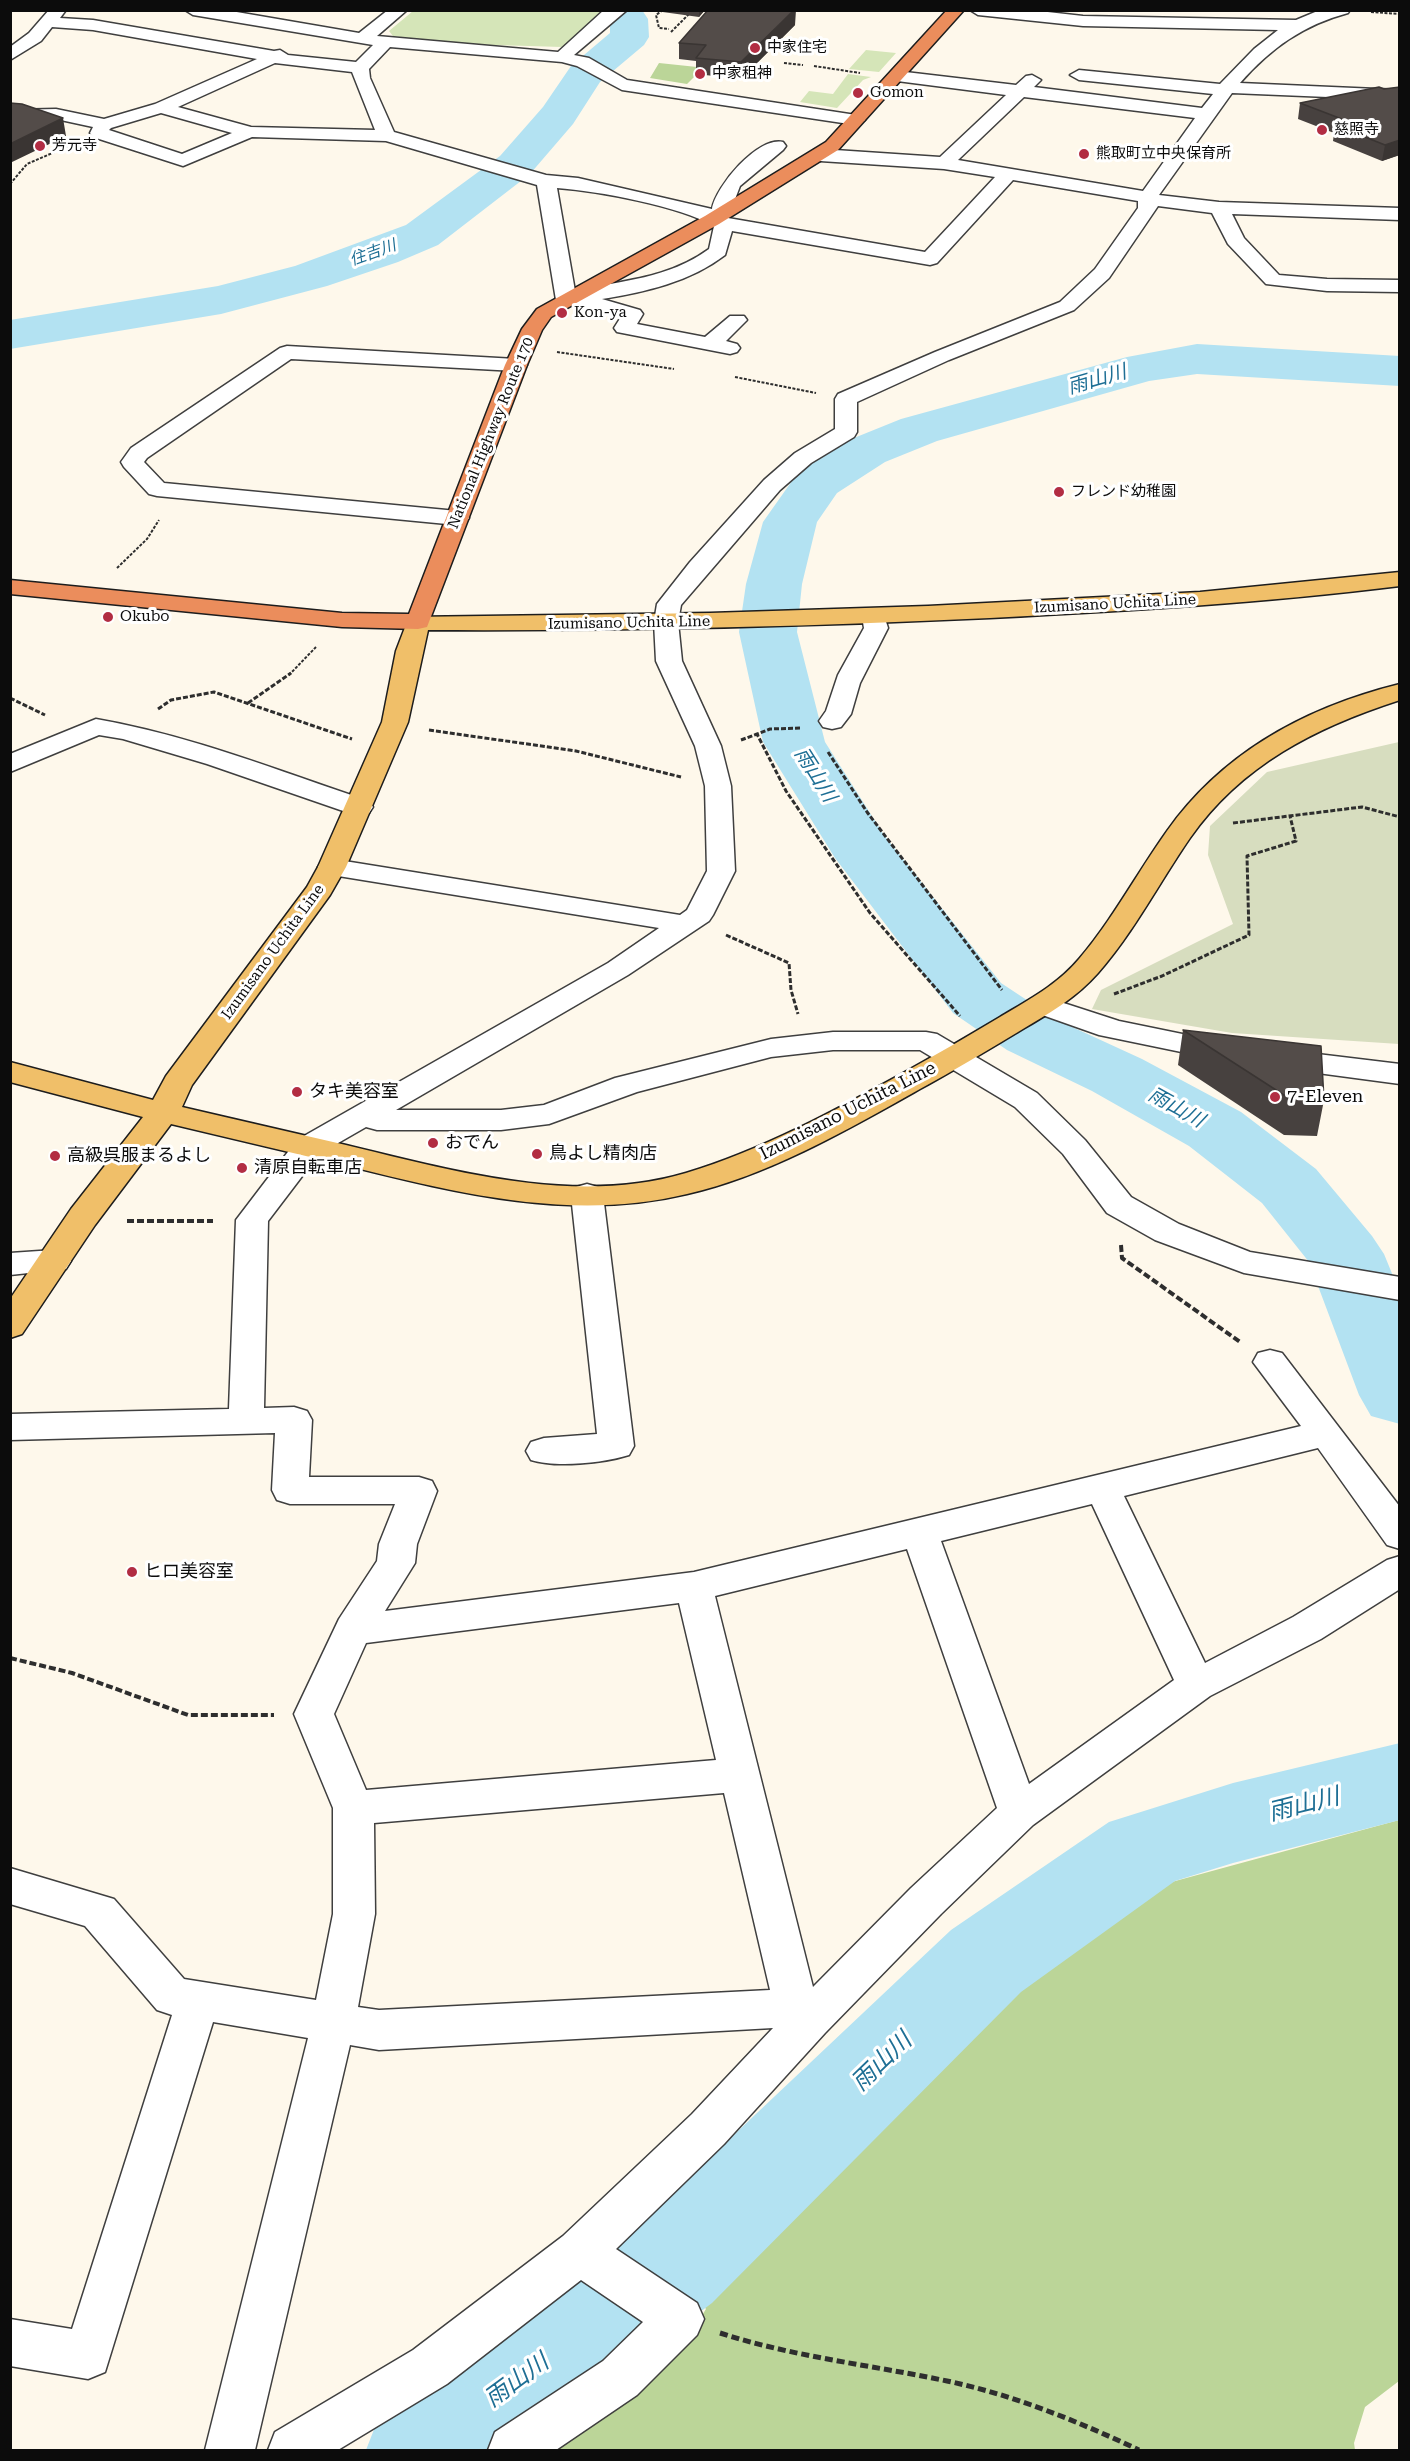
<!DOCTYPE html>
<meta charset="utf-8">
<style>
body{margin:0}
#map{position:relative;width:1410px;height:2461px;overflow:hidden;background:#fef8eb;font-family:"Roboto Serif",serif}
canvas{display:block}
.frame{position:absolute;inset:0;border:12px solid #0c0c0c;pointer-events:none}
</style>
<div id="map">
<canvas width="1410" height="2461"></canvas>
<div class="frame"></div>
</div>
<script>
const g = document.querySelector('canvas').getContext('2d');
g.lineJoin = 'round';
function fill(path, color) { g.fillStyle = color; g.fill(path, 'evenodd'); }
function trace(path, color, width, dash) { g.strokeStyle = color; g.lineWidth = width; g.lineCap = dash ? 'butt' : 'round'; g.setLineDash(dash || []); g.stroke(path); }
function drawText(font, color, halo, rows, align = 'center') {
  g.font = font + ' "Roboto Serif","Noto Sans JP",serif'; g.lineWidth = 6; g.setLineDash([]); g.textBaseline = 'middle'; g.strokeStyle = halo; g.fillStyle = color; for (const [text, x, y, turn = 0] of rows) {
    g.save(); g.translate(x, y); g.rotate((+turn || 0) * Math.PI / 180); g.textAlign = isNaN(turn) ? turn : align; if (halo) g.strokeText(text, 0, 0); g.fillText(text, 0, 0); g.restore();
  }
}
fill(new Path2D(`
 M413 11H608L562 47 461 44 393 36 389 31Z
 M866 50 896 53 879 72 849 69Z
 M848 74 871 77 863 80 837 108 800 102 809 91 833 94Z`), '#d5e5b8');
fill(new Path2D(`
 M659 63 697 67 699 72 687 84 650 78Z
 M1399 1820V2381L1365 2407 1354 2443 1355 2450H536L679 2352 706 2309 689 2288 1027 1974 1157 1886Z`), '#bbd598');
fill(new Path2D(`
 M1399 742V1044L1232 1033 1092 1009 1101 990 1233 924 1208 855 1210 826 1267 772Z`), '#d7ddbf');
fill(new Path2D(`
 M602 10H642L648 19 649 37 644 45 600 82 573 124 530 174 438 245 398 262 327 286 221 314 10 349V320L218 286 295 266 406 225 500 156 543 107 571 66 610 33V21Z
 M1197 344 1400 356V386L1197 374 1149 381 937 441 885 462 837 493 817 522 802 584 797 632 825 742 884 835 1001 983 1057 1020 1142 1059 1241 1112 1316 1169 1372 1236 1384 1254 1400 1293V1424L1371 1416 1359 1395 1309 1262 1262 1203 1189 1146 1092 1091 1007 1050 953 1013 835 858 763 742 739 632 746 584 763 522 799 471 849 440 901 419 1127 357Z
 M1400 1743V1820L1233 1863 1175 1881 1021 1992 712 2303 517 2450H366L382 2409 634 2229 951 1930 1109 1822 1233 1783Z`), '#b3e2f2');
const minor = new Path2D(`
 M49 10H66L60 18 93 20 274 51 280 50 288 55 356 62 373 45 193 15 185 10H225L359 33 388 10H407L377 36 558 52 604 10H627L574 55 589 58 627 80 856 115 865 120 856 125 622 90 577 66 562 62 390 47 369 69 370 78 394 132 546 175 578 178 712 209C716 186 758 136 783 142L786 146 783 150 740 186 728 218 925 252 995 177 944 169 820 161 811 155 820 149 940 157 1006 95 897 81 888 76 891 72 897 71 1016 85 1026 76 1032 75 1041 80 1034 87 1202 108 1213 94 1079 80 1070 75 1079 70 1220 84 1254 49 1278 30 1083 26 978 15 970 10H1030L1083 16 1296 20 1320 10H1350L1348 13C1303 25 1271 48 1240 83L1400 90V100L1232 93 1159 195 1219 202 1400 208V220L1232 214 1244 238 1279 275 1327 279 1400 280V292L1327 291 1266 284 1228 244 1212 213 1158 206 1109 278 1074 310 949 360 857 402V432L854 437 811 463 780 490 681 605 678 622 682 661 721 746 731 786 735 871 713 915 709 921 628 975 396 1110H501L544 1105 615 1078 771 1039 833 1032H926L937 1034 1037 1093 1085 1140 1131 1197 1179 1224 1250 1252 1400 1277V1300L1244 1273 1155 1240 1107 1213 1063 1154 1015 1107 920 1050H833L771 1057 637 1092 549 1124 501 1130H377L366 1127 319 1154 268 1221 264 1408 294 1407 307 1411 312 1420 309 1477H419L432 1481 437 1491 417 1544 415 1563 385 1611 694 1572 1301 1426 1253 1362 1258 1353 1270 1350 1282 1353 1400 1507V1549L1387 1545 1318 1448 1124 1496 1205 1663 1293 1617 1387 1560 1400 1556V1589L1321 1639 1210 1696 1033 1825 941 1914 825 2033 724 2144 616 2249 697 2303 704 2319 697 2335 637 2395 556 2450H488L495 2432 603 2361 643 2322 581 2280 447 2384 338 2450H268L275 2432 413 2350 563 2236 692 2114 773 2028 379 2050 350 2045 255 2450H205L308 2038 213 2022 105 2372 88 2379 10 2366V2319L72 2329 172 2015 157 2010 85 1926 10 1904V1868L114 1899 184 1979 316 2000 333 1914V1808L294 1714 339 1619 377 1561 379 1544 395 1504H290L277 1500 272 1490 275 1433 10 1440V1414L229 1409 236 1220 297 1140 608 963 659 928 332 875 322 873 318 867 322 861 332 859 680 915 687 910 707 871 705 786 695 746 656 661 654 622 657 604 690 562 764 480 795 453 835 429V399L838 394 935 352 1060 302 1095 269 1138 208V201L1013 180 937 263 930 265 732 231 725 255C690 282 645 292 602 299L640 310 643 314 637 324 705 337 730 316H744L747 320 726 341 737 344 740 348 737 352 730 354 617 332 614 328 621 317 573 304H559L556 300 537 185 386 141 252 137 183 166 93 137 90 133 93 127 56 119 10 120V110L56 109 104 119 155 104 257 59 93 30 52 27 41 41 10 60V47L29 33ZM275 63 352 72 375 130 251 127 178 107ZM1024 97 1195 118 1143 191 958 160ZM161 113 232 133 182 154 109 130 111 128ZM557 188C598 191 679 206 714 226L709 249C668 279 622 280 575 291ZM1092 1504 1174 1680 1029 1784 941 1541ZM907 1549 997 1808 911 1888 813 1987 715 1596ZM679 1603 716 1760 366 1790 334 1714 366 1643ZM724 1793 770 1990 379 2010 358 2007 375 1914 374 1823Z
 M287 346 516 359 524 360 527 365 524 370 516 371 291 359 147 458 144 462 164 483 457 511 465 513 469 518 465 523 457 525 157 496 149 494 124 467 121 462 131 448 280 348Z
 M874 610 883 612 888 628 860 683 851 714 841 727 832 729 823 727 819 721 826 711 838 675 864 628 862 617 865 612Z
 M96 719C189 735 279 771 369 801L373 807 369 813 359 815 349 813 207 764 123 739 99 735 10 772V754Z
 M1042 996 1119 1021 1236 1045 1240 1052 1236 1059 1225 1061 1099 1035 1031 1011 1027 1005 1031 999Z
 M1276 1049 1400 1064V1084L1265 1066 1261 1059 1265 1052Z
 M587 1184 598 1187 603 1195 634 1446 629 1455C604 1463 556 1468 531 1460L526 1451 531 1442 544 1438 597 1434 571 1195 576 1187Z
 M54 1250 66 1253 71 1261 66 1269 10 1275V1253Z`);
const major = new Path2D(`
 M1400 572V586C1263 603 1127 611 990 618 803 627 616 631 428 630L408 722 346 867 330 895 192 1085 182 1107C236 1120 291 1132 346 1145 454 1171 575 1206 686 1173 762 1150 834 1111 903 1073 936 1055 968 1036 1000 1017 1030 999 1057 985 1079 959 1113 919 1137 873 1167 831 1223 752 1307 707 1400 684V700C1316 727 1241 765 1190 838 1159 883 1134 932 1098 973 1075 999 1048 1014 1018 1032 986 1051 953 1071 920 1089 849 1129 767 1176 687 1194 571 1222 457 1193 344 1165 286 1151 228 1138 171 1124L95 1225 22 1334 10 1338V1299L71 1209 143 1117 10 1082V1062L153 1100 166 1076 307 887 318 867 382 722 396 651 409 617 710 613 928 606 1200 592Z`);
const highway = new Path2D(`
 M947 10H964L838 150 719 224 551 317 542 330 527 365 427 627 418 629 342 627 10 594V580L342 613 409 614 505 365 522 329 537 309 705 216 826 142Z`);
trace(minor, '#3f3f3f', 3);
trace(major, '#1d1d1d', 3);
trace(highway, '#1d1d1d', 3);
trace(new Path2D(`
 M663 10 656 15 659 28 669 29
 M1371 12 1400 14
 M671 32 693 10
 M784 63 803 65
 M814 66 860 73
 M10 184 27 164 71 145
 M557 352 674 369
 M735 377 816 393
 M117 568 147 539 159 520
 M289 675 316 647`), '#2e2e2e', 2, [3, 1.5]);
trace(new Path2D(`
 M10 698 45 715
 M248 703 291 673
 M158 709 171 700 214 692 352 739
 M800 728 770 729 757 734 786 791 870 913 960 1016
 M429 730 576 751 681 777
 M741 740 757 734
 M828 752 867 812 1002 990
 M1233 823 1362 807 1400 817
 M726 935 789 963 791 990 798 1014
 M1114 994 1162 976 1249 935 1247 856 1296 841 1290 816`), '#2e2e2e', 3, [5, 2]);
trace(new Path2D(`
 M127 1221H213
 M1121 1245 1122 1258 1240 1342
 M10 1658 72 1673 188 1715H274`), '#2e2e2e', 4, [7, 3]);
trace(new Path2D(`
 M720 2333C794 2357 871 2365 947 2381 1014 2395 1077 2421 1139 2450`), '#2e2e2e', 5, [8, 4]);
fill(minor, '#fff');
fill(major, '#f0bf69');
fill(highway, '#eb8d5c');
fill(new Path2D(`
 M648 10H705L699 17Z
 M795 25 741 79 696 74V61L679 59V43Z
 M1400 87V155L1382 161 1333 141 1334 133 1298 119 1300 103Z
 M1183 1030 1324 1100 1317 1136 1284 1135 1178 1065Z`), '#47413f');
fill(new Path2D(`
 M699 10H705L699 17Z
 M794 10H796L795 25 741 79V62Z
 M63 118 66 136 10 163V144Z
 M1400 140 1399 155 1382 161 1385 145Z`), '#3a3533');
const building = new Path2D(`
 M708 10H794L741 62 696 58 706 45 679 43Z
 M1379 87 1384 89 1400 87V140L1385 145 1335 125 1347 121 1300 103Z
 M10 103 22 104 63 118 10 144Z
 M1183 1030 1321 1046 1324 1100 1290 1099Z`);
fill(building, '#534c49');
trace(building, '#3a3533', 1.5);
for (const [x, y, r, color] of [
 [755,48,6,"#b22d43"],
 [700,74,6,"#b22d43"],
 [858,93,6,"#b22d43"],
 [1322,130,6,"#b22d43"],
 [40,146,6,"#b22d43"],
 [1084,154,6,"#b22d43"],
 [562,313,6,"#b22d43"],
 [1059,492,6,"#b22d43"],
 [108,617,6,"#b22d43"],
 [297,1092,6,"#b22d43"],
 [1275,1097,6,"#b22d43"],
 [433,1143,6,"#b22d43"],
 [537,1154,6,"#b22d43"],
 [55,1156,6,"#b22d43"],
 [242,1168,6,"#b22d43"],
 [132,1572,6,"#b22d43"]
]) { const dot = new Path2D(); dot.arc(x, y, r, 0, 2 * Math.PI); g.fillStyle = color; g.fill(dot); trace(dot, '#fff', 2); }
drawText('15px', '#0c0c0c', '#fff', [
 ["中家住宅",767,48],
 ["中家租神",712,74],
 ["Gomon",870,93],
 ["慈照寺",1334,130],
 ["芳元寺",52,146],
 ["熊取町立中央保育所",1096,154],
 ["Kon-ya",574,313],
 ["フレンド幼稚園",1071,492],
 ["Okubo",120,617]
], 'left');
drawText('15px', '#0c0c0c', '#fff', [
 ["National Highway Route 170",491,433,-68],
 ["Izumisano Uchita Line",1115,604,-3],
 ["Izumisano Uchita Line",629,623,-1],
 ["Izumisano Uchita Line",273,952,-54]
]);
drawText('italic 16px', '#1e6f95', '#fff', [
 ["住吉川",373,253,-20]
]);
drawText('18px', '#0c0c0c', '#fff', [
 ["タキ美容室",309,1092],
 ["7-Eleven",1287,1097],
 ["おでん",445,1143],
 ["鳥よし精肉店",549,1154],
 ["高級呉服まるよし",67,1156],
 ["清原自転車店",254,1168],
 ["ヒロ美容室",144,1572]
], 'left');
drawText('18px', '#0c0c0c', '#fff', [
 ["Izumisano Uchita Line",848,1111,-27]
]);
drawText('italic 20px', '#1e6f95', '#fff', [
 ["雨山川",1097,380,-16],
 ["雨山川",815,775,58],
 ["雨山川",1176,1108,29]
]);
drawText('italic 24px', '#1e6f95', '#fff', [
 ["雨山川",1304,1805,-14],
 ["雨山川",882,2062,-44],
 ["雨山川",517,2381,-36]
]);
</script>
